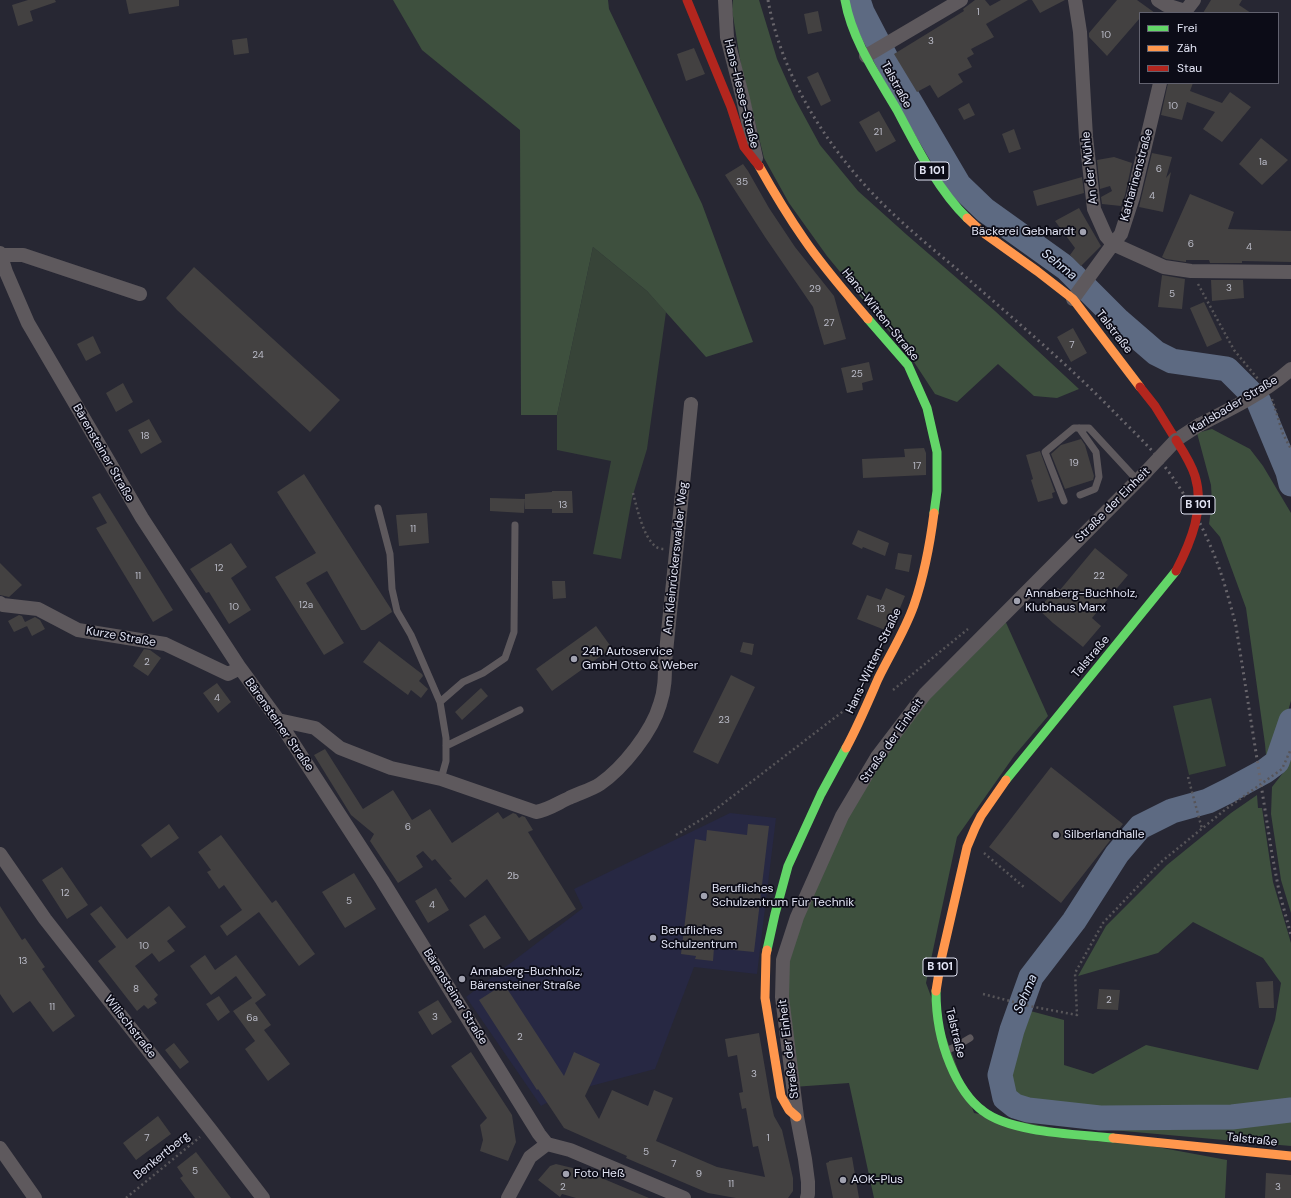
<!DOCTYPE html>
<meta charset="utf-8">
<style>
body{margin:0}
#map{position:relative;width:1291px;height:1198px;overflow:hidden;background:#272733;font-family:"DM Sans",sans-serif}
canvas{display:block}
.legend{position:absolute;left:1139px;top:12px;width:140px;height:72px;box-sizing:border-box;background:#0c0c17;border:1px solid #62626f;margin:0;padding:5px 7px;list-style:none;font-size:12px;color:#e2e4f4}
.legend li{display:flex;align-items:center;gap:8px;height:20px}
.legend b{width:20px;border:1px solid #62626f}
</style>
<div id="map">
<canvas width="1291" height="1198"></canvas>
<ul class="legend">
<li><b style="height:5px;background:#63d668"></b>Frei</li>
<li><b style="height:5px;background:#ff974d"></b>Zäh</li>
<li><b style="height:5px;background:#b3261e"></b>Stau</li>
</ul>
</div>
<script>
const g = document.querySelector('canvas').getContext('2d');
g.lineJoin = 'round';
function fill(path, color) { g.fillStyle = color; g.fill(path, 'evenodd'); }
function trace(path, color, width, dash) { g.strokeStyle = color; g.lineWidth = width; g.lineCap = dash ? 'butt' : 'round'; g.setLineDash(dash || []); g.stroke(path); }
function drawText(font, color, halo, rows, align = 'center') {
  g.font = font + ' "DM Sans",sans-serif'; g.lineWidth = 3.5; g.setLineDash([]); g.textBaseline = 'middle'; g.strokeStyle = halo; g.fillStyle = color; for (const [text, x, y, turn = 0] of rows) {
    g.save(); g.translate(x, y); g.rotate((+turn || 0) * Math.PI / 180); g.textAlign = isNaN(turn) ? turn : align; if (halo) g.strokeText(text, 0, 0); g.fillText(text, 0, 0); g.restore();
  }
}
fill(new Path2D(`
 M730 813 776 818 757 974 694 967 655 1069 587 1087 584 1083 541 1106 466 997 583 908 574 889Z`), '#272843');
fill(new Path2D(`
 M593 247 647 291 666 312 647 449 632 498 621 559 593 554 611 461 557 450V415Z
 M1211 698 1226 766 1189 775 1173 706Z`), '#374438');
fill(new Path2D(`
 M393 0H608L609 9 702 204 753 342 706 357 647 291 593 247 557 415H521L520 130 422 50Z
 M733 0H759L777 59 795 99 820 145 858 191 907 235 995 311 1079 389 1057 398 1034 396 998 364 957 402 935 394 912 359 827 256 789 203 764 158 741 65 732 10Z
 M1212 429 1250 449 1263 466 1291 513V701L1273 760 1267 766 1265 744 1246 608 1220 537 1209 524 1212 502 1211 485 1197 433Z
 M1003 616 1048 716 1014 756 957 837 926 983 974 1113 1227 1160 1225 1198H874L849 1083 793 1087 782 997 797 917 877 757Z
 M1291 759V913L1281 880 1271 814 1272 787 1286 769Z
 M1257 795 1258 808H1262L1273 882 1291 943V1146L1090 1128 1027 1118 1018 1112 1012 1100 1000 1085 1023 1009 1064 1020V1065L1093 1074 1146 1045 1258 1070 1275 1020 1281 983 1263 958 1193 922 1158 953 1078 976 1106 926 1167 865 1231 813Z`), '#3e503e');
trace(new Path2D(`
 M858 0 862 12 899 83 959 185 985 210 1066 268 1119 321 1156 353 1172 361 1227 369 1258 400 1288 472 1291 484
 M1291 721 1277 762 1265 771 1228 791 1208 801 1172 811 1140 827 1117 854 1074 921 1031 977 1012 1030 1000 1075 1005 1098 1015 1106 1028 1110 1100 1118 1232 1117 1291 1110`), '#5d6a82', 25);
fill(new Path2D(`
 M28 0H55L56 2 30 11 33 21 18 26 12 5Z
 M126 0H179V6L129 14Z
 M975 0H985L990 6 1001 0H1028L986 24 994 37 971 49 974 54 967 58 972 67 958 74 963 82 938 98 930 85 917 92 894 54 964 11 963 9Z
 M1032 0H1065L1040 13Z
 M1117 0H1137L1155 13H1140V18L1107 56 1089 37V33Z
 M1211 0H1242L1239 5 1251 13H1203Z
 M818 11 822 31 808 34 804 14Z
 M247 38 249 53 234 55 232 40Z
 M694 48 705 74 686 81 677 54Z
 M818 72 831 101 821 106 807 77Z
 M1168 83H1193L1190 91 1222 103 1230 92 1251 107 1222 142 1203 129 1215 112 1187 102 1182 120 1161 115Z
 M969 103 975 115 964 120 958 109Z
 M879 111 896 141 876 152 859 122Z
 M1014 129 1021 149 1009 153 1002 134Z
 M1261 138 1288 160 1262 185 1239 164Z
 M1152 153 1172 157 1166 178 1171 172 1163 212 1139 207Z
 M1114 157 1132 163 1125 195 1121 206 1102 204 1101 197 1112 191 1110 186 1100 189 1097 160Z
 M743 164 748 171 769 208 795 247 834 296 846 339 824 345 813 307 765 237 725 175Z
 M1082 177 1084 193 1037 206 1033 191Z
 M1190 194 1234 212 1228 229 1291 231V262L1242 261V263H1210L1209 260H1186V262L1166 259 1162 257Z
 M1079 208 1101 246 1081 266 1070 255 1075 248 1055 221Z
 M194 267 340 400 310 432 177 310 166 298Z
 M1162 275 1185 279 1182 309 1158 307Z
 M1211 280H1243L1244 298 1212 301Z
 M1204 302 1222 340 1207 347 1190 308Z
 M1073 328 1087 353 1071 362 1057 337Z
 M93 336 101 353 86 361 77 344Z
 M869 362 873 380 862 383 863 390 847 393 841 368Z
 M123 383 133 402 116 412 106 393Z
 M149 419 162 442 141 454 128 430Z
 M1081 439 1085 445 1094 476 1093 480 1065 489 1051 454 1061 445Z
 M924 448 926 453V475L863 478 862 459 905 457 904 449Z
 M1040 451 1055 492 1052 493 1053 498 1038 502 1031 480 1033 479 1026 455Z
 M304 474 391 609 392 612 365 630H361L327 571 306 583 344 643 324 655 275 577 316 553 277 492Z
 M552 491H572L573 513H552V509H525V494L552 492Z
 M100 493 173 610 153 622 96 528 107 523 92 497Z
 M490 498 525 499 524 513 490 511Z
 M427 513 429 543 399 546 396 515Z
 M858 530 889 543 885 556 863 547 862 549 852 544Z
 M231 543 247 567 231 578 251 610 229 624 209 592 206 593 190 569Z
 M1095 548 1128 575 1092 618 1101 626 1083 647 1053 623 1038 609 1058 588 1060 590Z
 M898 553 912 555 909 572 895 569Z
 M0 563 22 585 9 597 0 595Z
 M552 581H565L566 598 553 599Z
 M886 588 905 596 890 632 857 619 867 595 881 600Z
 M19 615 22 616 25 622 35 617 40 620 45 629 32 636 26 624 27 626 14 632 8 621Z
 M596 626 612 648 552 691 536 669Z
 M379 641 422 674 423 676 419 681 428 689 421 698 411 690 408 695 363 662Z
 M743 642 754 644 752 655 740 652Z
 M144 649 150 650 161 658 148 676 133 666Z
 M731 675 755 687 718 764 693 752Z
 M217 683 231 702 218 713 203 693Z
 M481 688 488 696 462 720 455 712Z
 M325 749 363 809 393 790 412 820 430 809 452 843 498 812 503 819 513 813 516 814 519 818 522 816 525 817 533 830 528 832 576 909 566 916 529 941 487 879 465 898 449 880 452 879 435 859 432 861 423 851 416 856 423 867 398 883 370 841 374 834 351 815 314 755Z
 M1051 767 1123 824 1061 903 989 847Z
 M169 824 179 838 151 858 141 845Z
 M748 824 769 826 754 952 714 948 713 961 695 959 696 956 681 954 695 839 706 841 707 830 747 835Z
 M221 835 272 903 276 900 315 954 299 966 259 912 227 936 220 926 242 910 224 885 219 889 207 872 211 870 198 852Z
 M62 867 88 905 67 919 42 880Z
 M354 873 376 909 345 928 322 892Z
 M436 888 449 910 428 923 415 901Z
 M0 906 22 940 25 938 45 967 42 969 75 1016 53 1032 30 1001 13 1013 0 994Z
 M101 906 127 939 169 906 186 927 167 941 175 951 159 962 152 953 135 966 158 995 154 999 157 1003 148 1009 144 1005 137 1011 98 961 116 947 90 914Z
 M485 915 501 938 484 949 469 925Z
 M205 955 215 970 236 955 266 995 255 1003 271 1025 264 1030 290 1064 268 1081 245 1049 255 1041 233 1011 252 998 236 976 211 995 190 966Z
 M1273 981 1274 1008H1259L1256 982Z
 M504 984 564 1076 574 1052 600 1064 585 1096 599 1119 612 1090 648 1106 654 1090 673 1098 656 1141 717 1167 765 1177 758 1146 753 1147 746 1108 742 1109 739 1093 743 1092 737 1055 728 1057 725 1039 759 1033 770 1098 774 1116 782 1130 793 1178V1191L788 1198H736L708 1193 626 1158 627 1156 564 1128 538 1089 537 1090 479 1000Z
 M1099 989 1120 990 1118 1010 1097 1009Z
 M219 996 230 1012 218 1021 206 1004Z
 M438 1000 452 1022 432 1035 418 1012Z
 M174 1043 189 1062 180 1069 165 1050Z
 M471 1052 512 1115 516 1142 508 1161 480 1151 483 1140 480 1125 487 1118 451 1066Z
 M158 1116 171 1134 136 1160 123 1143Z
 M196 1152 231 1198H195L180 1178 183 1176 177 1167Z
 M852 1157 859 1198H833L826 1163 829 1162V1161Z
 M556 1164 585 1171 649 1198H576L562 1194 560 1197 538 1180 550 1166Z
 M1266 1173 1291 1175V1198H1265Z`), '#434141');
trace(new Path2D(`
 M1198 284 1234 350 1258 379
 M1272 399 1283 434 1291 449
 M633 493C637 508 643 536 655 546 657 548 661 549 664 549
 M893 690 968 629
 M1188 777 1202 829
 M676 835 707 816 846 709
 M984 853 1025 888
 M983 994 1029 1006 1077 1015 1075 973 1103 923 1161 862 1226 809 1282 769 1291 749
 M126 1198 200 1137`), '#575559', 2.5, [2, 3]);
trace(new Path2D(`
 M1079 428 1096 452 1099 477 1095 489 1080 495
 M1064 501 1045 452 1074 428H1089L1138 481
 M378 508 390 554 392 589 397 611 411 635 440 702
 M446 746 520 710
 M441 779 446 761V738L440 702 463 682 483 673 505 658 514 632 515 525
 M947 1050 955 1047 970 1038`), '#5e595d', 7);
trace(new Path2D(`
 M725 0 727 37 743 99 756 158
 M1075 0 1080 32 1086 137 1094 209 1106 236 1113 244 1164 267 1191 271 1291 272
 M1158 0 1166 5 1185 11
 M1184 13 1194 0
 M866 56 961 0
 M0 253 6 272 28 323 142 518 240 668 278 720 382 880 539 1134 547 1144
 M1 255H23L140 294
 M1073 299 1113 244 1121 234 1133 197 1160 83
 M1176 440 1199 425
 M0 603 3 605 38 609 78 630 165 644 228 674 240 668
 M278 720 315 728 340 748 391 768 441 779 536 812C548 810 558 803 569 798 579 793 591 790 600 784 623 768 652 732 660 704 665 690 665 676 665 662L691 404
 M0 854 45 919 210 1129 263 1198
 M547 1144 570 1150 684 1198
 M0 1148 35 1198
 M508 1198 530 1157 547 1144
 M807 1198 808 1194V1182L805 1159 797 1117 782 997 783 960 797 917 842 816 877 757 925 694 1145 473`), '#5e595d', 14);
trace(new Path2D(`
 M845 0C852 40 877 76 897 110 916 146 938 190 967 218
 M868 319 908 365 927 408 937 452V491L934 513
 M1006 780 1176 571
 M767 950 775 914 788 866 821 794 846 748
 M936 991C936 1017 940 1040 950 1064 957 1081 968 1100 983 1111 1011 1133 1077 1134 1113 1138`), '#63d668', 9);
trace(new Path2D(`
 M759 166C773 191 788 216 804 239 823 267 846 293 868 319
 M967 218 981 231 1037 271 1073 299 1140 387
 M846 748C858 726 868 702 878 679 890 654 905 631 914 605 924 576 930 544 934 513
 M767 950 766 955 765 998 781 1096 789 1110 797 1117
 M936 991 941 960 967 847 975 828 981 816 1006 780
 M1113 1138 1291 1156`), '#ff974d', 9);
trace(new Path2D(`
 M687 0 731 107 744 147 759 166
 M1140 387 1155 406 1176 440`), '#b3261e', 9);
trace(new Path2D(`
 M768 0C781 73 823 141 874 195 900 222 929 246 958 270 1012 318 1068 364 1118 416 1133 431 1149 446 1162 463 1184 491 1202 524 1215 557 1224 580 1230 603 1236 626L1272 854 1279 891 1291 935`), '#68656b', 3, [2, 4]);
trace(new Path2D(`
 M1199 425C1231 409 1264 393 1291 369
 M1145 473 1176 440`), '#5e595d', 14);
trace(new Path2D(`
 M1176 440C1183 451 1191 463 1195 476 1205 508 1191 542 1176 571`), '#b3261e', 9);
for (const [x, y, r, color] of [
 [1083,232,4,"#a1a2b0"],
 [1017,601,4,"#a1a2b0"],
 [574,659,4,"#a1a2b0"],
 [1056,835,4,"#a1a2b0"],
 [704,896,4,"#a1a2b0"],
 [653,938,4,"#a1a2b0"],
 [462,979,4,"#a1a2b0"],
 [566,1174,4,"#a1a2b0"],
 [843,1180,4,"#a1a2b0"]
]) { const dot = new Path2D(); dot.arc(x, y, r, 0, 2 * Math.PI); g.fillStyle = color; g.fill(dot); trace(dot, '#0c0c17', 1.5); }
drawText('10px', '#babbc7', null, [
 ["1",978,12],
 ["10",1106,35],
 ["3",931,41],
 ["10",1173,106],
 ["21",878,132],
 ["1a",1263,162],
 ["6",1159,169],
 ["35",742,182],
 ["4",1152,196],
 ["6",1191,244],
 ["4",1249,247],
 ["3",1229,288],
 ["29",815,289],
 ["5",1172,294],
 ["27",829,323],
 ["7",1072,345],
 ["24",258,355],
 ["25",857,374],
 ["18",145,436],
 ["19",1074,463],
 ["17",917,466],
 ["13",563,505],
 ["11",413,529],
 ["12",219,568],
 ["11",138,576],
 ["22",1099,576],
 ["12a",306,605],
 ["10",234,607],
 ["13",881,609],
 ["2",147,662],
 ["4",217,698],
 ["23",724,720],
 ["6",408,827],
 ["2b",513,876],
 ["12",65,893],
 ["5",349,901],
 ["4",432,905],
 ["10",144,946],
 ["13",23,961],
 ["8",136,989],
 ["2",1109,1000],
 ["11",52,1007],
 ["3",435,1017],
 ["6a",252,1018],
 ["2",520,1037],
 ["3",754,1074],
 ["7",147,1138],
 ["1",768,1138],
 ["5",646,1152],
 ["7",674,1164],
 ["5",195,1171],
 ["9",699,1174],
 ["11",731,1184],
 ["2",563,1187],
 ["3",1278,1187]
]);
for (const [x, y, w] of [
 [932,171,34],
 [1198,505,34],
 [940,967,34]
]) { const box = new Path2D(); box.roundRect(x - w / 2, y - 9, w, 18, 3); g.fillStyle = '#0c0c17'; g.fill(box); trace(box, '#e2e4f4', 1); }
drawText('bold 11px', '#e2e4f4', null, [
 ["B 101",932,171],
 ["B 101",1198,505],
 ["B 101",940,967]
]);
drawText('12px', '#e2e4f4', '#0c0c17', [
 ["Talstraße",896,85,61],
 ["Hans-Hesse-Straße",741,94,76],
 ["An der Mühle",1090,168,-96],
 ["Katharinenstraße",1137,175,-75],
 ["Hans-Witten-Straße",880,315,51],
 ["Talstraße",1114,332,52],
 ["Karlsbader Straße",1234,405,-31],
 ["Bärensteiner Straße",103,453,60],
 ["Straße der Einheit",1113,505,-45],
 ["Am Kleinrückerswalder Weg",676,558,-84],
 ["Kurze Straße",121,637,10],
 ["Talstraße",1091,657,-50],
 ["Hans-Witten-Straße",874,661,-65],
 ["Bärensteiner Straße",279,725,55],
 ["Straße der Einheit",892,741,-55],
 ["Bärensteiner Straße",455,997,58],
 ["Wilischstraße",130,1027,52],
 ["Talstraße",955,1033,76],
 ["Straße der Einheit",789,1049,-97],
 ["Talstraße",1252,1140,6],
 ["Benkertberg",162,1156,-39]
]);
drawText('12px', '#e2e4f4', '#0c0c17', [
 ["Bäckerei Gebhardt",1075,232,"right"],
 ["Annaberg-Buchholz,",1025,594],
 ["Klubhaus Marx",1025,608],
 ["24h Autoservice",582,652],
 ["GmbH Otto & Weber",582,666],
 ["Silberlandhalle",1064,835],
 ["Berufliches",712,889],
 ["Schulzentrum Für Technik",712,903],
 ["Berufliches",661,931],
 ["Schulzentrum",661,945],
 ["Annaberg-Buchholz,",470,972],
 ["Bärensteiner Straße",470,986],
 ["Foto Heß",574,1174],
 ["AOK-Plus",851,1180]
], 'left');
drawText('italic 13px', '#dae5f9', '#0c0c17', [
 ["Sehma",1059,265,39],
 ["Sehma",1026,994,-67]
]);
</script>
